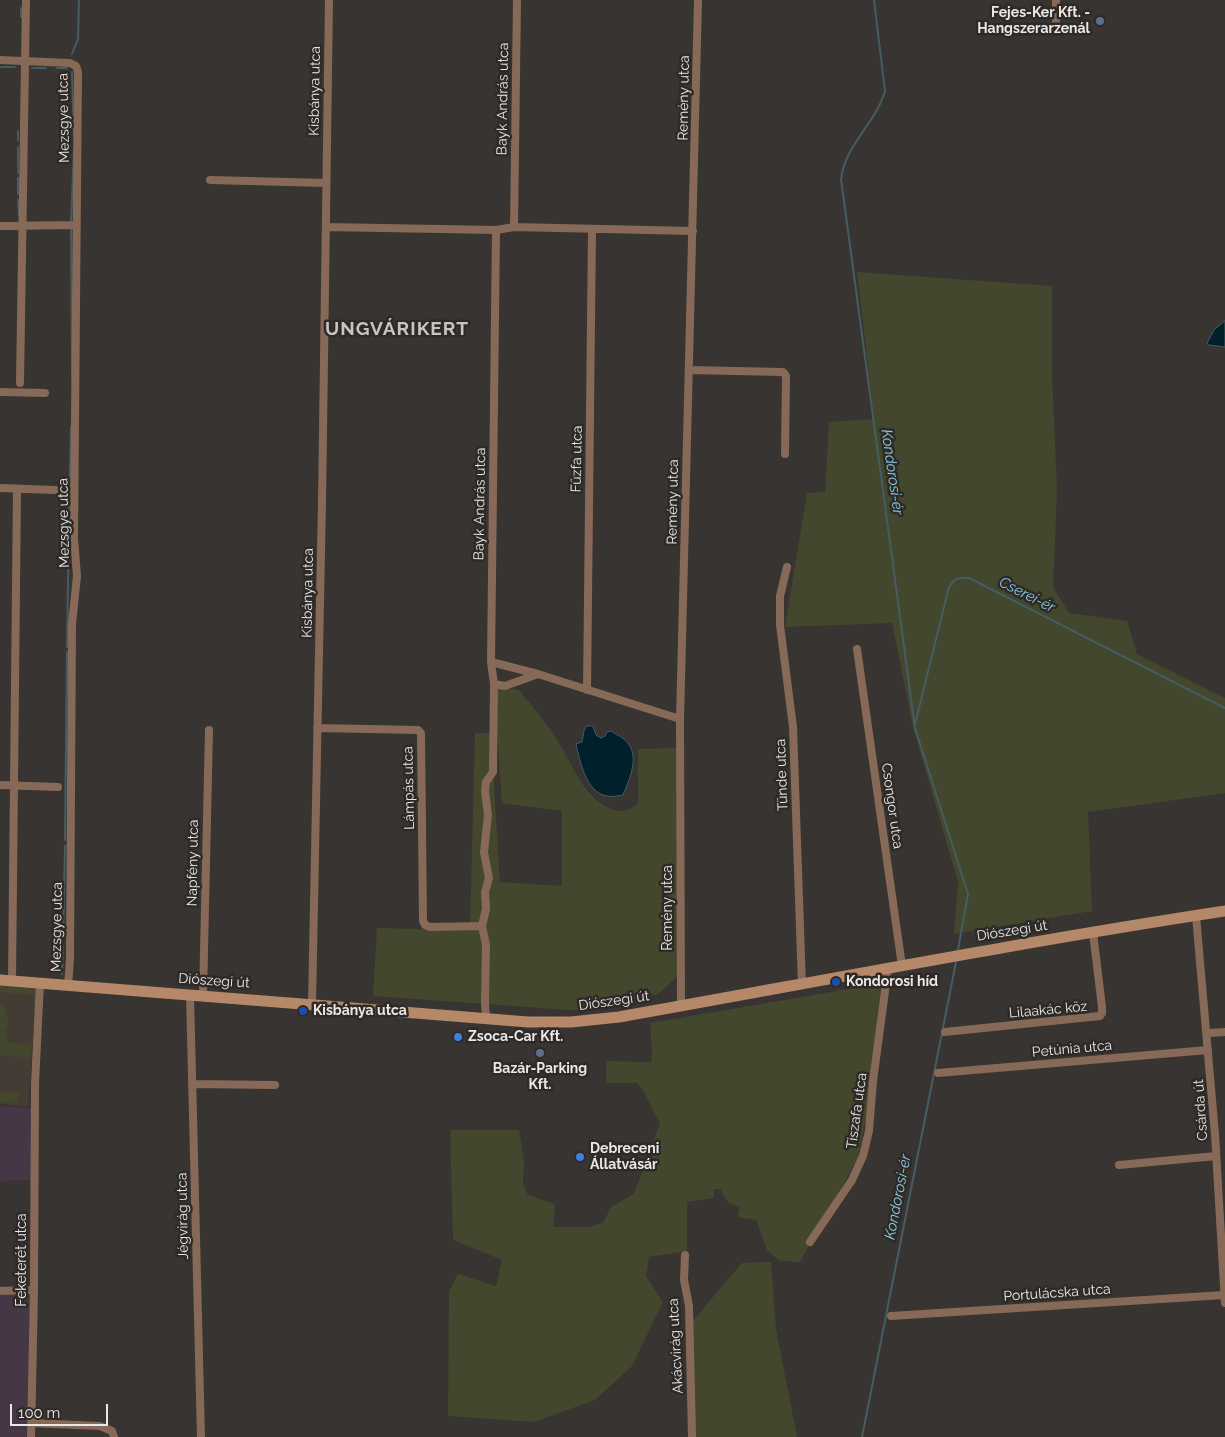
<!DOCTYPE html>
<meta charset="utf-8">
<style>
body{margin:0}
#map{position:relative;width:1225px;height:1437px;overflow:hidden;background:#383431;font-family:Raleway,sans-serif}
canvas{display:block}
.scale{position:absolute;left:10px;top:1404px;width:98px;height:22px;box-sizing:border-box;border:2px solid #eae7e5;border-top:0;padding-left:6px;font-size:15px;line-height:18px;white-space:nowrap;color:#eae7e5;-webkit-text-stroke:4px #2e2a27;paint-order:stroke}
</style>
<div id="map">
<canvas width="1225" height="1437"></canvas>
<div class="scale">100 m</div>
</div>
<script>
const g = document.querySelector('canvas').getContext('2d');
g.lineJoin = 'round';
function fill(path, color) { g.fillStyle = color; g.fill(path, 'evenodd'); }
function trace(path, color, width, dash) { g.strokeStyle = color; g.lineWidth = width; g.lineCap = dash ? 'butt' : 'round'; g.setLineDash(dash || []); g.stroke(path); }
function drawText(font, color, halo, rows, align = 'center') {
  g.font = font + ' Raleway,sans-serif'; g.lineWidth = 5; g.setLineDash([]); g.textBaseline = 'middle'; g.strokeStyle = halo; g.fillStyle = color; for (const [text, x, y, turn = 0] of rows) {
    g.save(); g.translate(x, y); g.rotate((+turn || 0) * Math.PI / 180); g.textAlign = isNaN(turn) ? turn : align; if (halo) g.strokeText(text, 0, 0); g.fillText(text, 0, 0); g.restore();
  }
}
fill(new Path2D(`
 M0 1106 39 1109 33 1180 0 1181Z
 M0 1286H27L34 1290 35 1437H0Z`), '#453745');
fill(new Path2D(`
 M0 983 37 985 28 1107 0 1104Z`), '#453b35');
fill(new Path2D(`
 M857 272 1052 286V374L1057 490 1053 587 1069 613 1127 621 1137 654 1225 698V793L1088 812 1092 911 954 934 958 882 913 727 892 623 785 627 807 493 825 492 829 422 874 419Z
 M494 686 519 690C532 706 546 722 557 740 573 764 582 797 611 809 622 813 630 811 638 803V749L679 748V975L657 995 644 994 635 997 624 1005 583 1011 373 996 377 928 470 930 475 733H491L500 882 562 886V811L502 803Z
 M884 983 872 1089 858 1158 800 1262 780 1261 767 1250 756 1220 738 1217 740 1207 728 1202 720 1189H714V1198L687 1202V1251L649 1257 646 1276 663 1302 632 1366 595 1400 534 1422 448 1416 449 1291 458 1274 496 1286 502 1260 453 1240 450 1130H519L524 1161 523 1184 528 1195 555 1204 553 1227H588L603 1223 611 1207 634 1194 660 1123 643 1091 637 1083H606V1061L651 1062 652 1053 650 1023Z
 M0 985 33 988 36 990V994L31 995 0 992Z
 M0 1005H5L6 1015 8 1016 7 1030 0 1029Z
 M0 1031H6V1042L31 1045 30 1058 0 1055Z
 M0 1091 19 1093 18 1104 0 1102Z
 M771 1262 776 1329 797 1437H694L691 1323 742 1263Z`), '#43472d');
const water = new Path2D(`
 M1225 321V347L1209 345 1207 343 1214 330Z
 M587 726H593L596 735 601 738 605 736 607 732 611 731C615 734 618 735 621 737 643 751 630 778 623 795 618 796 612 797 607 796 586 793 580 761 576 744L582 742 584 731Z`);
fill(water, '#00212b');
trace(water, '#465c63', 1);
trace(new Path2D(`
 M874 0 885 91C876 123 845 145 841 179L915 728 968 894 958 950
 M21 17V8
 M72 54 78 39 79 0
 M0 67H15
 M32 68H46
 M57 68H67
 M72 72 74 138
 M18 140V131
 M18 168V147
 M18 170V173
 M18 178V194
 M18 200 19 215
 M71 221 74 150
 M71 230 72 375
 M69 515 71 427
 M67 647 69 520
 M915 724 949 587C955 578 959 577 969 578L1225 708
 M65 840 67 652
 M63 940 65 846
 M62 974 63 946
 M862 1437 956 962`), '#465c63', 2);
trace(new Path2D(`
 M1056 28V0
 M0 60 70 63 76 66 78 72 74 538 77 576 72 624 70 959 68 986
 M210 180 326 183
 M0 226 76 225
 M326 227 496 230
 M514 227 693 231
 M689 370 783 372 786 376 785 454
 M20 383 26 0
 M0 392 45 393
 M0 488 55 490
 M787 567 780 596V625L793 727 802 985
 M857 649 902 966
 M491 662 538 674 680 719
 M494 684 505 686 538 674
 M587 690 592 229
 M317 728 418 730 421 733 423 921 425 925 430 927 482 926
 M0 785 58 787
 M1196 916 1215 1134 1225 1303
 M12 981 17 489
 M190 995 201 1437
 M203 996 209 730
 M312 1004 322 502 329 0
 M681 1006 680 719 698 0
 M486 1018 485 1003 486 945 482 926 486 909 485 892 489 878 484 852 488 815 485 791 486 782 493 772 494 684 491 662 496 230 514 227 517 0
 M945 1032 1100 1016 1102 1013V1007L1093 933
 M1208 1033 1225 1032
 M938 1073 1208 1050
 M192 1084 275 1085
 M1119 1165 1216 1156
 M810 1242 852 1180 863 1156 869 1131 873 1081 888 969
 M685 1255 684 1280 689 1306 692 1437
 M0 1291 34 1290
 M891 1316 1224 1295
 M31 1423 100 1426 112 1431 114 1437
 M31 1437 34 1290 35 1084 40 983`), '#866a57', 8);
trace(new Path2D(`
 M0 980 528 1022H571L619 1017C821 981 1022 942 1225 911`), '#b48868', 11);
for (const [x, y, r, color] of [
 [1100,21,5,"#5c6f8a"],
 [836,982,5,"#1a4fb4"],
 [303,1011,5,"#1a4fb4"],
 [458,1037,5,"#3f7fe0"],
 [540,1053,5,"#5c6f8a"],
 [580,1157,5,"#3f7fe0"]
]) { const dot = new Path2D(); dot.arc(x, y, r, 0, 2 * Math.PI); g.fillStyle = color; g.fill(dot); trace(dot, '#2e2a27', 2); }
drawText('bold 14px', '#eae7e5', '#2e2a27', [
 ["Fejes-Ker Kft. -",1090,13,"right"],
 ["Hangszerarzenál",1090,29,"right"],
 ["Kondorosi híd",846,982],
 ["Kisbánya utca",313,1011],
 ["Zsoca-Car Kft.",468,1037],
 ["Bazár-Parking",540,1069,"center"],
 ["Kft.",540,1085,"center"],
 ["Debreceni",590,1149],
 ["Állatvásár",590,1165]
], 'left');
drawText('14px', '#eae7e5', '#2e2a27', [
 ["Kisbánya utca",315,91,-89],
 ["Remény utca",684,98,-89],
 ["Bayk András utca",503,99,-89],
 ["Mezsgye utca",64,118,-91],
 ["Fűzfa utca",577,459,-89],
 ["Remény utca",673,502,-89],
 ["Bayk András utca",480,504,-89],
 ["Mezsgye utca",64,523,-91],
 ["Kisbánya utca",308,593,-89],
 ["Tünde utca",782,775,-92],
 ["Lámpás utca",409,788,-91],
 ["Csongor utca",892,806,82],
 ["Napfény utca",193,863,-89],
 ["Remény utca",668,908,-90],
 ["Mezsgye utca",57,927,-89],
 ["Diószegi út",1012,931,-9],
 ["Diószegi út",214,981,4],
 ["Diószegi út",614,1001,-8],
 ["Lilaakác köz",1048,1010,-5],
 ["Petúnia utca",1072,1049,-5],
 ["Csárda út",1201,1110,-94],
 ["Tiszafa utca",857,1111,-82],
 ["Jégvirág utca",183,1216,-91],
 ["Feketerét utca",22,1260,-90],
 ["Portulácska utca",1057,1293,-4],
 ["Akácvirág utca",676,1346,-93]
]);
drawText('italic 15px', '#8acbe1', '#2e2a27', [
 ["Kondorosi-ér",892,472,82],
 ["Cserei-ér",1027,595,27],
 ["Kondorosi-ér",898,1197,-79]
]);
g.letterSpacing = '1px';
drawText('bold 19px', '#cac4c0', '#2e2a27', [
 ["UNGVÁRIKERT",397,329]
]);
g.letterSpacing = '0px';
</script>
